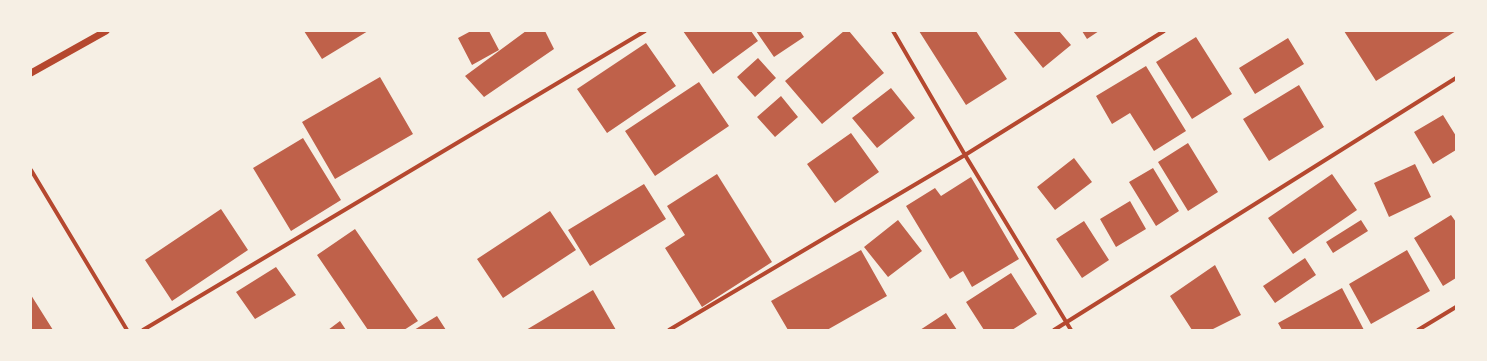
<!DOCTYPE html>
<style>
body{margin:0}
#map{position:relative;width:1487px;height:361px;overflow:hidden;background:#f6efe4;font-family:Manrope,sans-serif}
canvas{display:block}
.frame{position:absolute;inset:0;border:32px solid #f6efe4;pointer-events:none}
</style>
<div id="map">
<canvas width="1487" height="361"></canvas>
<div class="frame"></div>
</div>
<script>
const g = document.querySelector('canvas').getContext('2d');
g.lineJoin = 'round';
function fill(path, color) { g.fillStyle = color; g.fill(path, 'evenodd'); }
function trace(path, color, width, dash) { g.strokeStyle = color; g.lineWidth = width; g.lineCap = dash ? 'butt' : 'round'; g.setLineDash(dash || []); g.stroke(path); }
fill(new Path2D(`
 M304 31H368L322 59Z
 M471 31H489L499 50 472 65 458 38Z
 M526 31H545L554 49 484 97 465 76Z
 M683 31H751L758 41 713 74Z
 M756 31H800L804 37 774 57Z
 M844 31H849L884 73 822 124 785 81Z
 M919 31H976L1007 79 966 105Z
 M1013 31H1059L1071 45 1043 68Z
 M1082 31H1099L1087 39Z
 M1344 31H1456L1376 81Z
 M1196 37 1232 94 1192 119 1156 62Z
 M1288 38 1304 64 1255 94 1239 68Z
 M646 43 676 86 607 133 577 89Z
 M758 58 776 78 755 97 737 77Z
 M1146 66 1186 131 1154 151 1130 113 1112 124 1096 96Z
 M380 77 413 134 335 179 302 122Z
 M699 82 729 126 655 176 625 131Z
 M1299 85 1324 127 1269 161 1243 119Z
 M891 88 915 118 877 148 852 118Z
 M781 96 798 117 775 137 757 117Z
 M1443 115 1456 136V150L1433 164 1414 132Z
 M851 133 879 172 835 203 807 164Z
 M303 138 341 200 291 231 253 168Z
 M1188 143 1218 192 1188 211 1158 162Z
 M1074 158 1092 182 1055 210 1037 187Z
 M1415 164 1431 197 1389 217 1374 183Z
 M1153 168 1179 211 1156 226 1129 182Z
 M717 174 772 262 702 307 665 248 685 235 667 206Z
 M1332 174 1357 210 1293 254 1268 218Z
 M971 177 1019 259 972 287 963 271 950 279 906 206 935 188 941 196Z
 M644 184 666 219 590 266 568 230Z
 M1130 201 1146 229 1116 247 1100 219Z
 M221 209 248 250 172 301 145 260Z
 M550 211 576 250 503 298 477 259Z
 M1451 215 1456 222V278L1443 286 1414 238Z
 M898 220 922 251 888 277 864 247Z
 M1361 220 1368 231 1333 253 1326 242Z
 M1084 221 1109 260 1082 278 1056 239Z
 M355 229 418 321 404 330H368L317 255Z
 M861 250 887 296 827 330H788L771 301Z
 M1407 250 1430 291 1371 324 1349 284Z
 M1305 258 1316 275 1275 303 1263 286Z
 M1215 265 1241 315 1211 330H1192L1170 296Z
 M276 267 296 295 255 319 236 292Z
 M1011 273 1037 314 1012 330H984L966 302Z
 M1342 288 1364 330H1282L1278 323Z
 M593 290 616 330H526Z
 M31 295 53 330H31Z
 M946 313 957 330H920Z
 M437 316 446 330H414Z
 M340 321 346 330H328Z`), '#bf614a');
trace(new Path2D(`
 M893 31 965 155 1071 330
 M31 170 127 330
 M143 330 645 31
 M669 330 965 155 1164 31
 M1054 330 1456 78
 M1418 330 1456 307`), '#b5482f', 4);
trace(new Path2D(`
 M31 73 106 31`), '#b5482f', 7);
</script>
